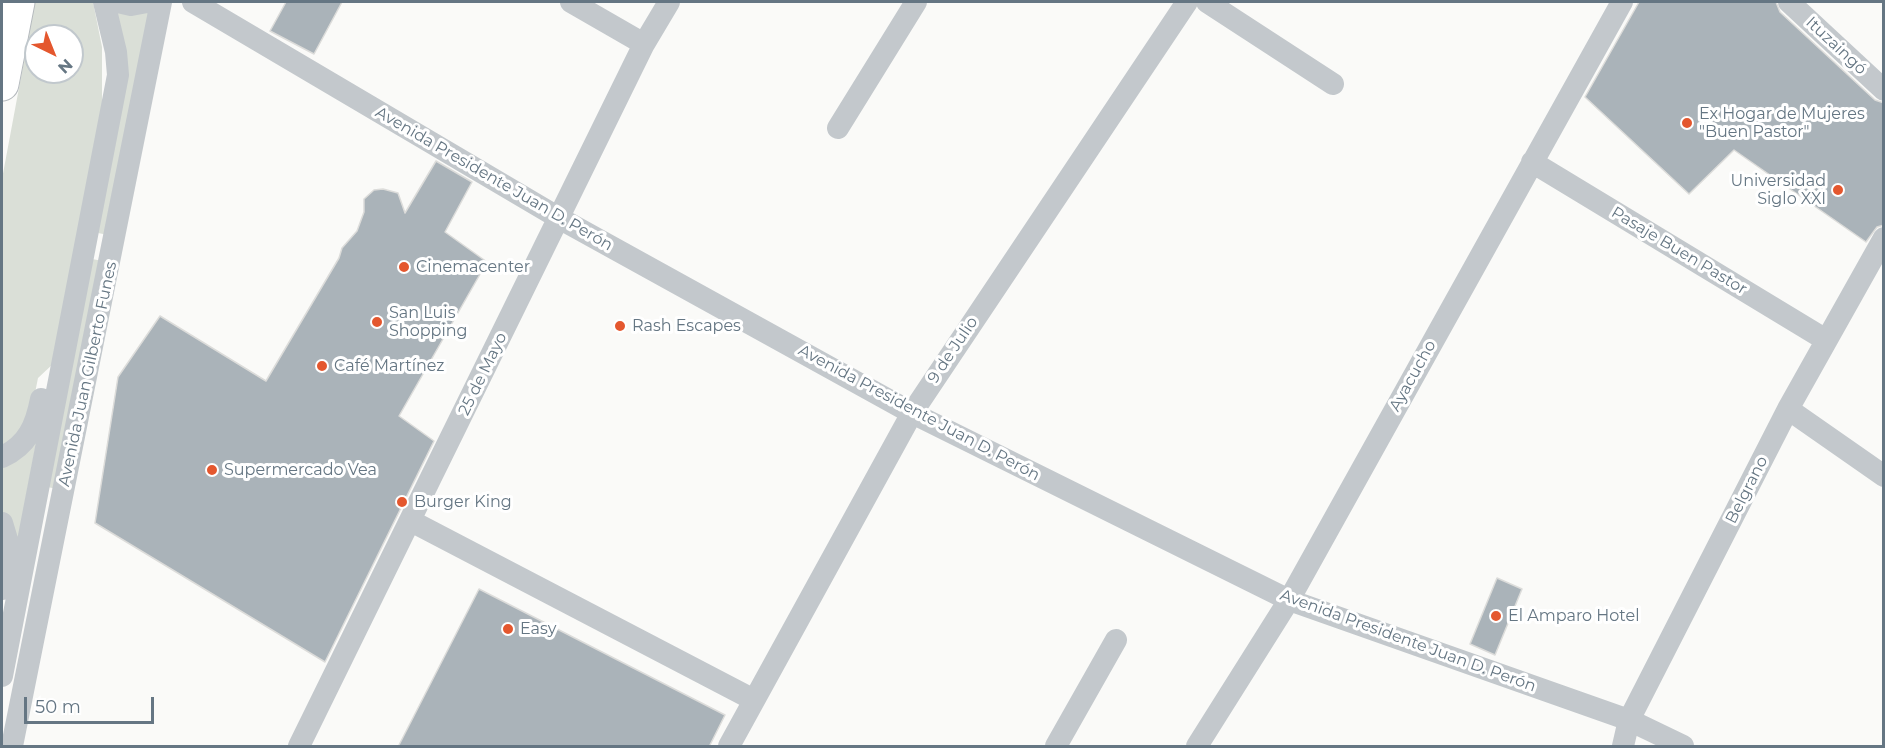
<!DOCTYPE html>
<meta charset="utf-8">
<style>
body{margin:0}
#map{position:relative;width:1885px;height:748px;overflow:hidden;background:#fafaf8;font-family:Montserrat,sans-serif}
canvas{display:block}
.frame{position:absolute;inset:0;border:3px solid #657683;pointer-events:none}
.north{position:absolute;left:24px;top:24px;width:60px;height:60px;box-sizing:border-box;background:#fff;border:2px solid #c1c8cd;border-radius:50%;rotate:137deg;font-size:16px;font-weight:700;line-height:24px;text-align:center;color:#657683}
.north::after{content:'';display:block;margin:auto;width:21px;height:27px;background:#e4572e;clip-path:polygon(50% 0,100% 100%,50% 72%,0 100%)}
.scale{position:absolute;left:24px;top:697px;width:130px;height:27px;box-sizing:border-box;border:3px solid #657683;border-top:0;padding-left:8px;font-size:18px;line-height:21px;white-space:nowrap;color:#657683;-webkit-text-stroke:4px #fff;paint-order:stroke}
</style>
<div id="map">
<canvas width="1885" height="748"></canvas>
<div class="frame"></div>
<div class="north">N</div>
<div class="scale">50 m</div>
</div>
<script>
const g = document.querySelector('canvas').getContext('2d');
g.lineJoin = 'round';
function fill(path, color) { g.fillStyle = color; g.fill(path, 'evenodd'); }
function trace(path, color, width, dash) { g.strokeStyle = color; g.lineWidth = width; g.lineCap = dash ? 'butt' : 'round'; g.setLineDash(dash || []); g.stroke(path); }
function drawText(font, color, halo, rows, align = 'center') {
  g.font = font + ' Montserrat,sans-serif'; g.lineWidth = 6; g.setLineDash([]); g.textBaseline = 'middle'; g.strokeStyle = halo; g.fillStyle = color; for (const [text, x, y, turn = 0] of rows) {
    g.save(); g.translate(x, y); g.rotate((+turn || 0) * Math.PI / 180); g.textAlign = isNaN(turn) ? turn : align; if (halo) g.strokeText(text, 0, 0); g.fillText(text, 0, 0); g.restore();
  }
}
fill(new Path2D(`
 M35 2H93L102 47V113L54 363 38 378 29 423 2 452V179ZM36 36H72V72H36Z
 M113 6H154L108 235 98 233Z
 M92 259 103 261 58 489 47 487Z
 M39 429 17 544 2 512V464Z`), '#dadfd7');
const building = new Path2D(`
 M286 2H342L314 54 270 31Z
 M1639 2H1776L1780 12 1875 100 1884 103V225L1877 227 1866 242 1734 150 1689 194 1585 97Z
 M436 161 472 182 445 232 487 262 399 416 434 441 325 662 95 523 118 377 160 316 266 381 339 258 342 248 357 231 364 212V199L374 190 383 189 398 193 405 213Z
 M1497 578 1522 589 1495 655 1470 644Z
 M479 589 725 715 709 747H398Z`);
fill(building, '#aab3b9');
trace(building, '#dcdcda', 1.5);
const highway = new Path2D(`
 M2 84 18 2`);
trace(highway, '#b4b9bd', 35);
trace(new Path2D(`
 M118 2 131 5 147 2
 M193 2 559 218 912 413 1289 600 1629 720 1683 746
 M571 2 644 44
 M1207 2 1333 84
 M1789 2 1884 90
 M838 128 916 2
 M1532 162 1826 340
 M1788 409 1884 476
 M2 457C28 445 36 425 41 399
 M411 521 754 700
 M2 523 8 543 3 589
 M2 676 118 75 116 52 104 2
 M12 746 161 2
 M299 746 644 44 669 2
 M729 746 912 413 1187 2
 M1056 746 1116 640
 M1197 746 1289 600 1622 2
 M1623 746 1629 720 1788 409 1884 238`), '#c3c8cc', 22);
trace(highway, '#fff', 33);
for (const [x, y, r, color] of [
 [1687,123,6,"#e4572e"],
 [1838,190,6,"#e4572e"],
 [404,267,6,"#e4572e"],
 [377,322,6,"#e4572e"],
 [620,326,6,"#e4572e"],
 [322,366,6,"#e4572e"],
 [212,470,6,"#e4572e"],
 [402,502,6,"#e4572e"],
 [1496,616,6,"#e4572e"],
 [508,629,6,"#e4572e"]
]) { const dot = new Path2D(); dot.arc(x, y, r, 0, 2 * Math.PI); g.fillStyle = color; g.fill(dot); trace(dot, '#fff', 2); }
drawText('16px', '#657683', '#fff', [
 ["Ituzaingó",1836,46,43],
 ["Avenida Presidente Juan D. Perón",494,179,30],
 ["Pasaje Buen Pastor",1679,251,31],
 ["9 de Julio",953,350,-56],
 ["Avenida Juan Gilberto Funes",88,374,-78],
 ["25 de Mayo",483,374,-64],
 ["Ayacucho",1413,376,-61],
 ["Avenida Presidente Juan D. Perón",919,413,28],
 ["Belgrano",1747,490,-63],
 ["Avenida Presidente Juan D. Perón",1408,641,20]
]);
drawText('16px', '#657683', '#fff', [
 ["Ex Hogar de Mujeres",1699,114],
 ["\"Buen Pastor\"",1699,132],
 ["Universidad",1826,181,"right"],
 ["Siglo XXI",1826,199,"right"],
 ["Cinemacenter",416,267],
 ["San Luis",389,313],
 ["Shopping",389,331],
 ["Rash Escapes",632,326],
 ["Café Martínez",334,366],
 ["Supermercado Vea",224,470],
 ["Burger King",414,502],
 ["El Amparo Hotel",1508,616],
 ["Easy",520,629]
], 'left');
</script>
